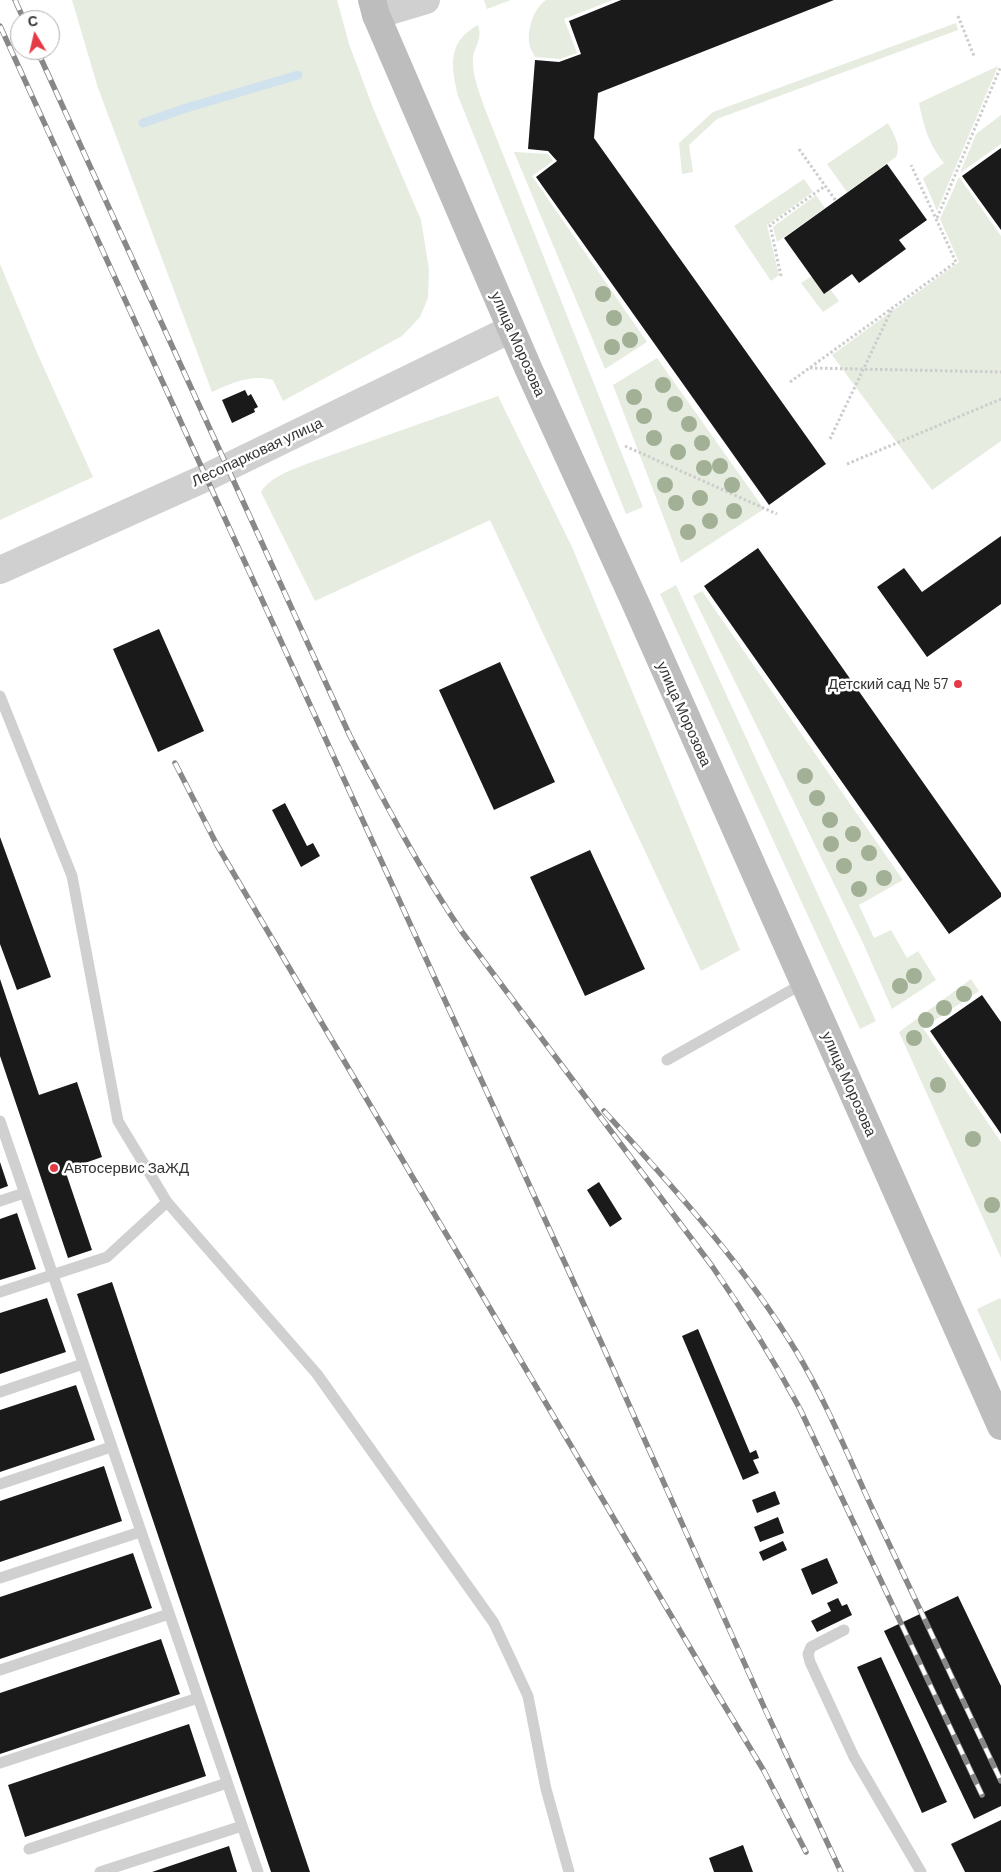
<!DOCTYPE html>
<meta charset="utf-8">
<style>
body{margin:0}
#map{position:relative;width:1001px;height:1872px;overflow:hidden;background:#fff;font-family:Barlow,sans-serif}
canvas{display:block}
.north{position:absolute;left:10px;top:10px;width:50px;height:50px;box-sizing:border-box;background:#fff;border:1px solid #adadad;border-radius:50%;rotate:351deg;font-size:14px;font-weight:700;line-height:20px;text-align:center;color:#333}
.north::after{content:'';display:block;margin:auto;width:18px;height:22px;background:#e63946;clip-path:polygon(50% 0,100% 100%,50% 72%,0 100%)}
</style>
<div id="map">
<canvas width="1001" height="1872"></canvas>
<div class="north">С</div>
</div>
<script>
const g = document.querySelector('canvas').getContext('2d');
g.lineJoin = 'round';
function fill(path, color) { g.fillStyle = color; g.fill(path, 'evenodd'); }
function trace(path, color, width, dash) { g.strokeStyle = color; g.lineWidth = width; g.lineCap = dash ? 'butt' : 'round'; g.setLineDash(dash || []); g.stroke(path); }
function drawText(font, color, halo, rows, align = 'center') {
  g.font = font + ' Barlow,sans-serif'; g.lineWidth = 5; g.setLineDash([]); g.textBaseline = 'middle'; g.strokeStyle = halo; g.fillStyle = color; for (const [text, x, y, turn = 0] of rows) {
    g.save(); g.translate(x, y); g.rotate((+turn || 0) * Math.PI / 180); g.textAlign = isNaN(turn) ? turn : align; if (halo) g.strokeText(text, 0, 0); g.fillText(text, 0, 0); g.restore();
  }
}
fill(new Path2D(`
 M72 0H337L349 44 373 108 421 220 429 269 428 298 420 317 402 336 283 401 273 380C250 374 233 383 212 392L98 88Z
 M484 0H511L487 9Z
 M546 0H613L564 19 577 53 560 59 535 57C534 54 531 50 530 47 526 31 533 9 546 0Z
 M956 23 958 30 717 119 689 145 693 172 682 174 679 143 713 112Z
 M478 25C483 40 474 46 473 59 472 76 480 94 485 109L643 507 626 514 458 96C451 65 447 42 478 25Z
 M998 66 937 211 923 178 944 163C928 143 924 127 919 103Z
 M1001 115V144L960 173 976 134Z
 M888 123C893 133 902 146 896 157L847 192 827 164Z
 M514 152 548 154 553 161 532 176 647 342 605 369Z
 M959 177 1001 236V441L932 490 832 355 959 262 940 219Z
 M804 179 813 192 767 225 779 275 771 281 734 226Z
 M816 195 825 208 777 242 773 227Z
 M0 264 38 355 93 477 0 520Z
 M812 276 830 289 839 301 823 312 801 283Z
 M657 358 764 509 681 563 613 385Z
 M498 396 572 547 740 950 701 971 490 520 315 601 261 492C271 476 292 470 309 463Z
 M676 585 876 1021 860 1029 660 594Z
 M702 591 903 880 859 905 874 938 891 930 907 958 918 951 936 980 892 1009 863 943 693 596Z
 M971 979 979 991 923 1028 1001 1142V1258L899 1032Z
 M1000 1298 1001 1300V1362L977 1309Z`), '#e6ecdf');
trace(new Path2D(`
 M143 123 183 109 298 75`), '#cfe2ee', 9);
fill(new Path2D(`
 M621 0H834L598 93 594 138 826 464 769 505 536 177 557 161 548 151 528 149 535 60 559 62 581 54 569 21Z
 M1001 148V230L962 176Z
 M887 164 927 220 899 240 906 249 859 283 852 274 824 294 784 238Z
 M245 390 248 396 251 394 258 407 254 409 255 412 232 423 222 400Z
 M1001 536V604L927 657 877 587 904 568 922 592Z
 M758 548 1001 893V897L949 934 704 586Z
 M159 629 204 731 158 752 113 649Z
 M500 662 555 782 494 810 439 690Z
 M285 803 307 846 313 843 320 856 301 867 272 810Z
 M0 837 51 977 17 990 0 944Z
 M590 850 645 969 585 996 530 877Z
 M0 979 39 1095 77 1082 102 1157 65 1170 92 1250 68 1258 0 1056Z
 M982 995 1001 1022V1134L930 1031Z
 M0 1162 8 1186 0 1189Z
 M599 1182 622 1219 610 1227 587 1190Z
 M17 1213 36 1269 0 1280V1219Z
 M112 1282 310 1872H271L77 1294Z
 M47 1298 66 1352 0 1374V1313Z
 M698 1329 750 1453 756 1450 759 1458 753 1460 759 1473 743 1480 682 1336Z
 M76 1385 95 1440 0 1472V1410Z
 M104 1466 122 1521 0 1562V1501Z
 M775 1491 780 1504 757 1513 752 1500Z
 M778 1517 784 1533 760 1542 754 1527Z
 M783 1541 787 1550 763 1561 759 1552Z
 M133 1553 152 1608 0 1659V1597Z
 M827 1558 838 1583 812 1595 801 1569Z
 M958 1596 1001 1686V1806L974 1819 884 1631Z
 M838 1598 842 1606 847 1604 852 1615 817 1632 811 1621 831 1611 827 1603Z
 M161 1639 180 1694 0 1754V1693Z
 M881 1657 947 1802 922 1813 857 1667Z
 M189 1724 206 1776 25 1837 8 1785Z
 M1001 1820V1872H965L951 1844Z
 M743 1845 753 1872H714L709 1858Z
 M229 1846 237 1872H152Z`), '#1a1a1a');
trace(new Path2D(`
 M958 16 974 56
 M799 149 836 201
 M937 218 1001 66
 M781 276 770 225 825 186
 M810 368 1001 372
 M790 382 956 262 911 165
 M830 439 892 309
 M625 446 777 514
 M847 464 1001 399`), '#cdcdcd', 3, [2.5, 2.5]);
trace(new Path2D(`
 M0 696 72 876 118 1121 167 1202 317 1374 494 1623 528 1696 546 1789 569 1872
 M667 1060 804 983
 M0 1121 258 1872
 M0 1201 24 1193
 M0 1292 107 1257 167 1202
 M0 1392 83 1364
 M0 1484 111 1447
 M0 1578 140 1532
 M844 1630 811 1647 808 1654 810 1662 854 1757 921 1872
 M0 1670 169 1614
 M0 1763 198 1698
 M29 1849 227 1783
 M100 1872 242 1826`), '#d0d0d0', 11);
trace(new Path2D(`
 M376 15 426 0
 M0 570 205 478 511 329`), '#d0d0d0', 28);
trace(new Path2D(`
 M372 0 376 15 529 370 635 602 1001 1426`), '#bdbdbd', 28);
const rail = new Path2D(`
 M15 0 24 20
 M0 26 601 1342 764 1707 841 1872
 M37 50 350 736C385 803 420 870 462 932L712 1266C744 1312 773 1359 800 1409L982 1795
 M175 763 217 845 241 886 715 1690 764 1771 806 1852
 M604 1111C672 1186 743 1263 796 1351 826 1401 848 1456 873 1510 916 1600 958 1691 1001 1781`);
trace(rail, '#888', 5.5);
trace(rail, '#fff', 4, [11]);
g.fillStyle = '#a2b095';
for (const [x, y] of [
 [603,294],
 [614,318],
 [630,340],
 [612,347],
 [663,385],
 [634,397],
 [675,404],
 [644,416],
 [689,424],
 [654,438],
 [702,443],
 [678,452],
 [720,466],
 [704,468],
 [665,485],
 [732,485],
 [700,498],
 [676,503],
 [734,511],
 [710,521],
 [688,532],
 [805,776],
 [817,798],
 [830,820],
 [853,834],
 [831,844],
 [869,853],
 [844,866],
 [884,878],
 [859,889],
 [914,976],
 [900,986],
 [964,994],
 [944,1008],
 [926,1020],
 [914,1038],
 [938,1085],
 [973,1139],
 [992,1205]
]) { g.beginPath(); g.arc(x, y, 8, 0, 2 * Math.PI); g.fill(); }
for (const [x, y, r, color] of [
 [958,684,5,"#e63946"],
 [54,1168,5,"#e63946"]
]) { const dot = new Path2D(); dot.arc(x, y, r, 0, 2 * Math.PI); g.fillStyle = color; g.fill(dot); trace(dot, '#fff', 2); }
drawText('15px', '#333', '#fff', [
 ["улица Морозова",518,344,66],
 ["Лесопарковая улица",257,452,-25],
 ["улица Морозова",684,714,66],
 ["улица Морозова",849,1084,66]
]);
drawText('15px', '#333', '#fff', [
 ["Детский сад № 57",948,684],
 ["Автосервис ЗаЖД",64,1168,"left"]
], 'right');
</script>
